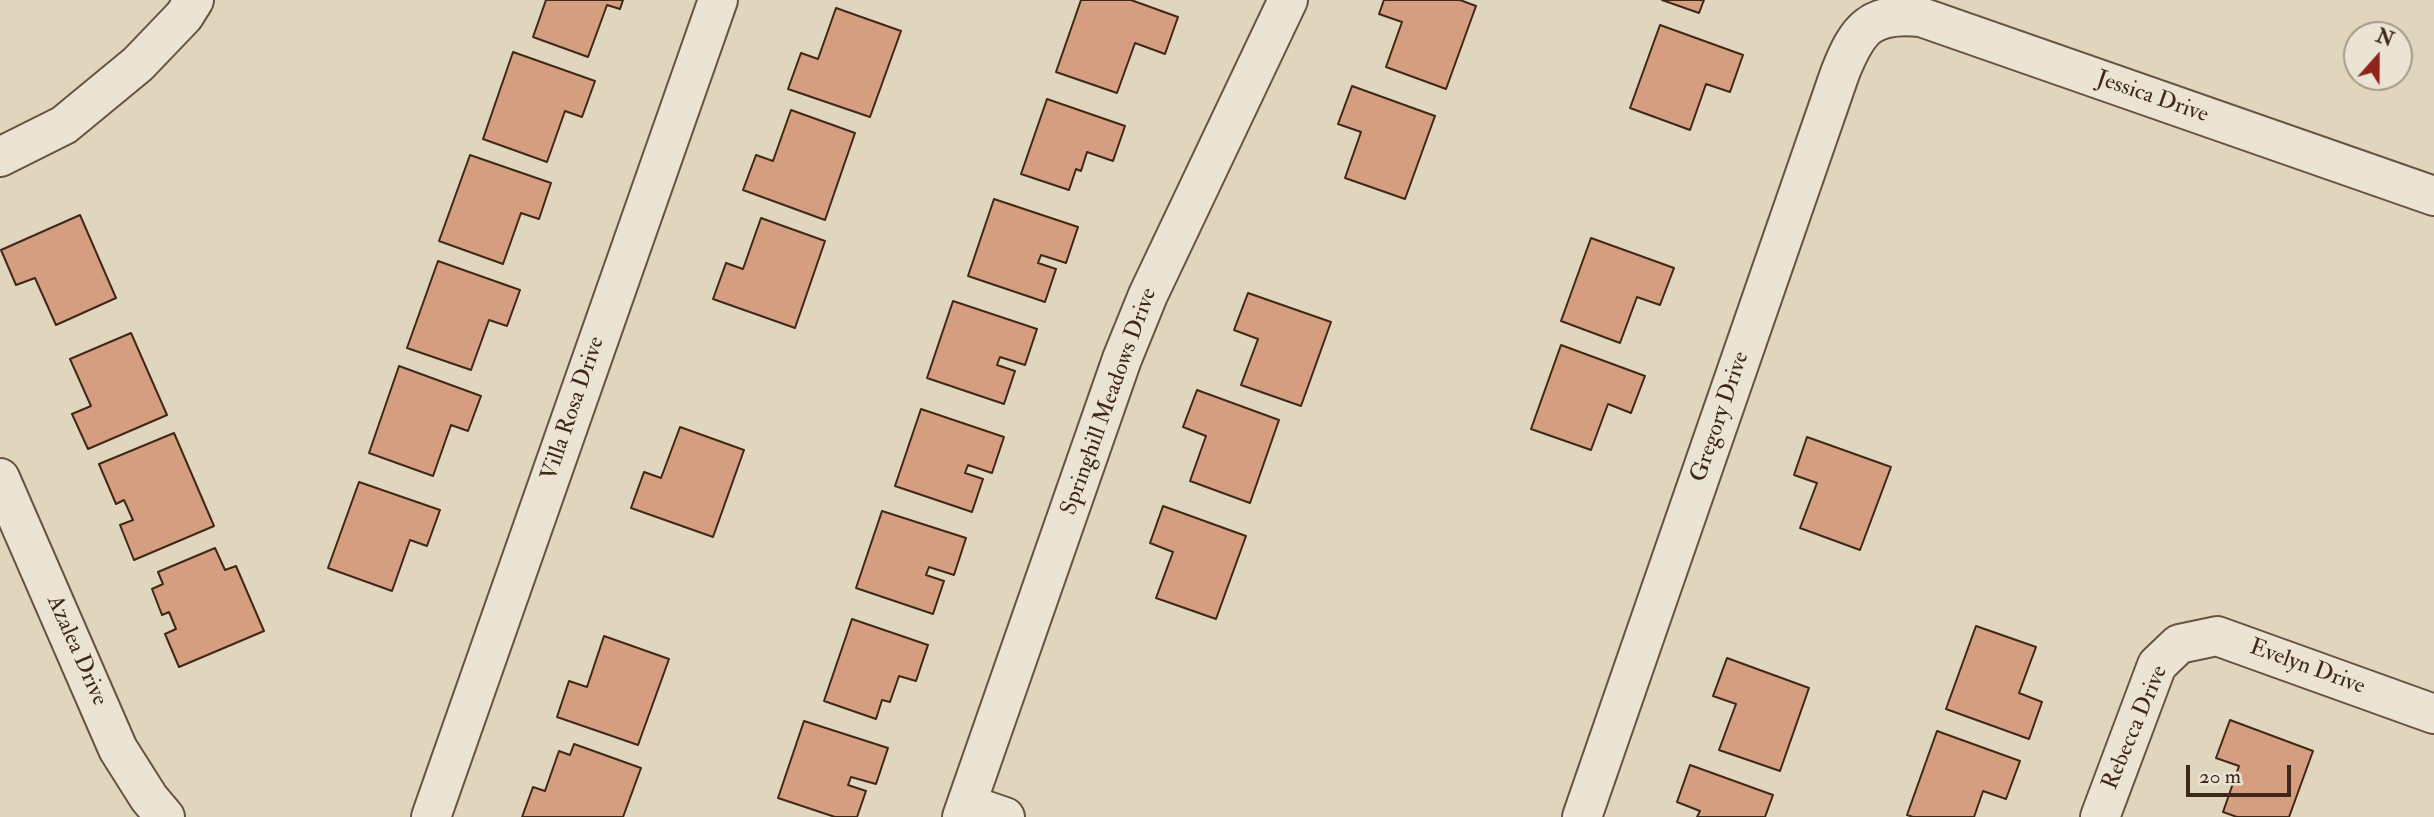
<!DOCTYPE html>
<style>
body{margin:0}
#map{position:relative;width:2434px;height:817px;overflow:hidden;background:#e0d5bd;font-family:"IM FELL Double Pica",serif}
canvas{display:block}
.north{position:absolute;left:2343px;top:21px;width:70px;height:70px;box-sizing:border-box;background:#ebe4d4;border:2px solid #a79988;border-radius:50%;rotate:21deg;font-size:19px;font-weight:700;line-height:28px;text-align:center;color:#402817}
.north::after{content:'';display:block;margin:auto;width:24px;height:32px;background:#8f2418;clip-path:polygon(50% 0,100% 100%,50% 72%,0 100%)}
.scale{position:absolute;left:2186px;top:765px;width:105px;height:32px;box-sizing:border-box;border:4px solid #402817;border-top:0;padding-left:9px;font-size:21px;line-height:24px;white-space:nowrap;color:#402817;-webkit-text-stroke:5px #ebe4d4;paint-order:stroke}
</style>
<div id="map">
<canvas width="2434" height="817"></canvas>
<div class="north">N</div>
<div class="scale">20 m</div>
</div>
<script>
const g = document.querySelector('canvas').getContext('2d');
g.lineJoin = 'round';
function fill(path, color) { g.fillStyle = color; g.fill(path, 'evenodd'); }
function trace(path, color, width, dash) { g.strokeStyle = color; g.lineWidth = width; g.lineCap = dash ? 'butt' : 'round'; g.setLineDash(dash || []); g.stroke(path); }
function drawText(font, color, halo, rows, align = 'center') {
  g.font = font + ' "IM FELL Double Pica",serif'; g.lineWidth = 6; g.setLineDash([]); g.textBaseline = 'middle'; g.strokeStyle = halo; g.fillStyle = color; for (const [text, x, y, turn = 0] of rows) {
    g.save(); g.translate(x, y); g.rotate((+turn || 0) * Math.PI / 180); g.textAlign = isNaN(turn) ? turn : align; if (halo) g.strokeText(text, 0, 0); g.fillText(text, 0, 0); g.restore();
  }
}
const building = new Path2D(`
 M546 0H623L620 9 607 5 588 57 533 37Z
 M1081 0H1131L1178 17 1165 54 1135 43 1117 93 1056 72Z
 M1384 0H1460L1476 6 1446 89 1386 67 1402 22 1379 14Z
 M1662 0H1704L1699 13Z
 M836 8 901 31 870 117 788 89 801 53 818 59Z
 M1660 25 1743 55 1730 92 1706 84 1690 130 1630 108Z
 M513 52 595 81 582 117 565 111 547 162 483 139Z
 M1352 86 1435 116 1405 199 1345 178 1361 132 1338 124Z
 M1047 99 1125 126 1113 161 1087 152 1081 171 1076 169 1069 190 1021 174Z
 M791 110 855 133 825 220 743 190 756 155 773 161Z
 M470 155 551 183 539 219 521 213 503 264 439 241Z
 M994 199 1078 227 1066 263 1041 255 1038 263 1056 269 1045 302 968 276Z
 M80 215 116 298 56 325 35 278 16 285 1 250Z
 M761 218 825 241 795 328 713 299 726 263 743 269Z
 M1591 238 1674 268 1660 305 1637 297 1620 343 1561 321Z
 M438 261 520 290 507 326 489 320 471 370 407 348Z
 M1248 293 1331 322 1301 406 1241 385 1258 339 1234 330Z
 M953 301 1037 329 1025 365 1000 357 997 365 1015 371 1004 404 927 378Z
 M131 333 167 415 88 449 72 414 91 406 70 359Z
 M1561 345 1645 376 1631 413 1608 404 1591 450 1531 429Z
 M399 366 481 396 468 431 451 425 433 476 369 453Z
 M1197 390 1279 420 1250 503 1190 481 1206 436 1183 427Z
 M921 409 1004 437 992 473 968 465 965 473 983 479 972 512 895 486Z
 M680 427 744 450 713 537 631 508 644 472 661 478Z
 M174 433 214 526 134 560 120 525 133 520 124 500 116 504 99 464Z
 M1807 437 1891 467 1860 550 1800 528 1817 483 1794 475Z
 M359 482 440 510 427 546 410 540 392 591 328 568Z
 M1163 506 1246 536 1216 619 1156 598 1173 552 1150 543Z
 M882 511 966 538 954 575 929 567 926 575 944 581 933 614 856 588Z
 M215 548 225 570 236 566 264 631 179 667 165 634 176 629 169 612 162 615 152 589 163 584 158 572Z
 M852 619 928 645 916 681 899 676 890 702 882 700 876 719 824 701Z
 M1976 626 2036 647 2019 693 2042 702 2029 739 1946 709Z
 M604 636 669 659 638 745 557 717 569 681 587 687Z
 M1727 658 1809 688 1780 771 1719 750 1736 704 1713 696Z
 M2230 720 2313 751 2289 817H2237L2223 812 2239 766 2216 758Z
 M804 721 888 748 876 784 851 777 848 785 866 791 857 817H835L778 798Z
 M1937 731 2020 761 2006 799 1983 791 1974 817H1913L1907 815Z
 M574 744 641 768 623 817H522L533 787 545 791 559 751 570 755Z
 M1690 765 1773 795 1765 817H1697L1700 811 1677 802Z`);
fill(building, '#d69e80');
trace(building, '#402817', 2);
const minor = new Path2D(`
 M0 157 64 125 138 64 184 16 194 0
 M0 478 118 749 149 798 165 817
 M967 804 1005 817
 M431 817 718 0
 M962 817 1122 359 1148 295 1288 0
 M1582 817 1840 73C1858 28 1870 12 1921 17L2434 196
 M2100 817 2157 665 2179 644 2217 636 2434 714`);
trace(minor, '#685340', 42);
trace(minor, '#ebe4d4', 38);
drawText('23px', '#402817', '#ebe4d4', [
 ["Jessica Drive",2152,98,19],
 ["Springhill Meadows Drive",1110,402,-70],
 ["Villa Rosa Drive",574,409,-71],
 ["Gregory Drive",1721,417,-71],
 ["Azalea Drive",76,651,66],
 ["Evelyn Drive",2307,668,20],
 ["Rebecca Drive",2136,728,-67]
]);
</script>
